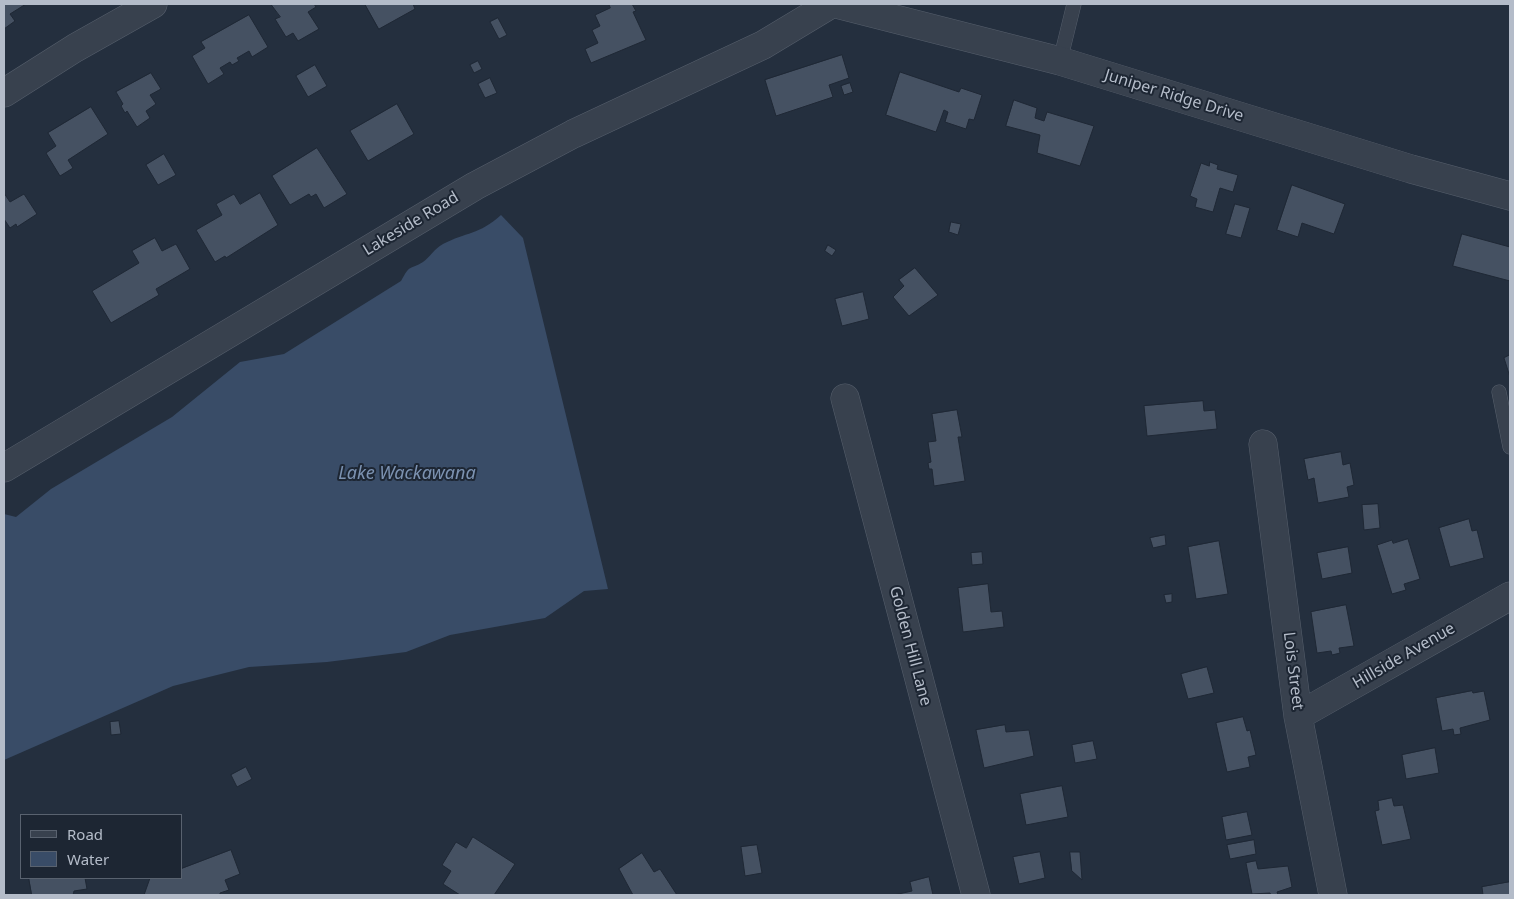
<!DOCTYPE html>
<style>
body{margin:0}
#map{position:relative;width:1514px;height:899px;overflow:hidden;background:#242f3e;font-family:"Noto Sans",sans-serif}
canvas{display:block}
.frame{position:absolute;inset:0;border:5px solid #b4bcc9;pointer-events:none}
.legend{position:absolute;left:20px;top:814px;width:162px;height:65px;box-sizing:border-box;background:#1d2633;border:1px solid #59626f;margin:0;padding:6px 9px;list-style:none;font-size:15px;color:#b4bcc9}
.legend li{display:flex;align-items:center;gap:10px;height:25px}
.legend b{width:25px;border:1px solid #59626f}
</style>
<div id="map">
<canvas width="1514" height="899"></canvas>
<div class="frame"></div>
<ul class="legend">
<li><b style="height:6px;background:#38414e"></b>Road</li>
<li><b style="height:14px;background:#394c67"></b>Water</li>
</ul>
</div>
<script>
const g = document.querySelector('canvas').getContext('2d');
g.lineJoin = 'round';
function fill(path, color) { g.fillStyle = color; g.fill(path, 'evenodd'); }
function trace(path, color, width, dash) { g.strokeStyle = color; g.lineWidth = width; g.lineCap = dash ? 'butt' : 'round'; g.setLineDash(dash || []); g.stroke(path); }
function drawText(font, color, halo, rows, align = 'center') {
  g.font = font + ' "Noto Sans",sans-serif'; g.lineWidth = 4; g.setLineDash([]); g.textBaseline = 'middle'; g.strokeStyle = halo; g.fillStyle = color; for (const [text, x, y, turn = 0] of rows) {
    g.save(); g.translate(x, y); g.rotate((+turn || 0) * Math.PI / 180); g.textAlign = isNaN(turn) ? turn : align; if (halo) g.strokeText(text, 0, 0); g.fillText(text, 0, 0); g.restore();
  }
}
fill(new Path2D(`
 M501 215 523 238 608 589 584 591 545 618 450 635 406 652 327 662 249 667 173 686 4 760V514L16 517 51 489 172 417 240 362 284 354 401 281C411 263 408 271 423 262 430 257 434 249 443 244 466 232 479 235 501 215Z`), '#394c67');
const building = new Path2D(`
 M4 4H26L10 14 15 21 4 29Z
 M271 4H314L316 7 308 12 319 29 298 41 293 33 286 37 275 19 280 17Z
 M365 4H413L415 9 379 29Z
 M609 4H632L636 11 633 12 646 40 591 63 585 49 598 43 592 30 600 26 595 15 610 8Z
 M249 15 268 47 252 57 249 51 237 58 239 61 232 65 230 62 220 68 224 74 208 84 192 56 205 48 201 42Z
 M498 18 507 35 499 39 490 22Z
 M842 55 849 78 829 85 833 97 776 116 765 80Z
 M478 61 482 69 474 73 470 65Z
 M315 65 327 86 308 97 296 76Z
 M900 72 959 92 961 88 982 95 974 120 969 119 966 129 945 122 948 112 944 110 936 132 886 115Z
 M151 73 161 89 150 95 156 104 146 111 150 118 137 127 127 111 125 113 121 106 123 104 116 92Z
 M490 78 497 93 485 98 478 84Z
 M850 83 853 92 844 95 841 86Z
 M1014 100 1037 108 1035 118 1044 121 1047 112 1094 126 1080 166 1037 153 1040 135 1006 126Z
 M397 104 414 134 368 161 350 131Z
 M91 107 108 134 68 160 73 168 60 176 46 153 56 146 48 133Z
 M317 148 347 194 324 208 316 194 311 197 309 194 290 205 272 176Z
 M164 154 176 175 158 185 146 165Z
 M1210 162 1218 165 1217 169 1238 175 1233 192 1220 188 1213 212 1195 207 1197 199 1190 196 1201 163 1209 166Z
 M1292 185 1345 204 1334 234 1302 223 1298 237 1277 230Z
 M4 193 10 202 24 194 37 214 17 227 16 224 10 228 4 219Z
 M260 193 278 225 226 258 225 256 215 262 196 230 222 215 216 204 234 194 240 204Z
 M1235 204 1250 208 1241 238 1226 234Z
 M951 222 961 224 958 235 949 232Z
 M1462 234 1510 247V281L1453 266Z
 M155 238 162 251 176 244 190 269 156 289 159 295 111 323 92 291 139 263 132 251Z
 M828 245 836 250 832 256 825 251Z
 M915 268 938 295 909 316 893 297 904 286 899 280Z
 M863 292 869 319 842 326 835 299Z
 M1510 355V377L1504 358Z
 M1203 401 1204 411 1215 410 1217 429 1147 436 1144 406Z
 M957 410 962 437H958L965 481 934 486 932 469H929L928 463 931 462 928 442 936 441 932 414Z
 M1341 452 1343 465 1350 463 1354 485 1347 487 1349 497 1318 503 1314 478 1308 480 1304 459Z
 M1378 504 1380 528 1364 530 1362 505Z
 M1469 519 1472 531 1477 530 1484 558 1450 567 1439 528Z
 M1165 535 1166 545 1153 548 1150 538Z
 M1408 539 1420 579 1404 584 1406 590 1392 594 1377 545 1392 540 1393 543Z
 M1219 541 1228 594 1196 599 1188 547Z
 M1348 547 1352 573 1322 579 1317 553Z
 M982 552 983 564 972 565 971 553Z
 M988 584 991 612 1002 611 1004 627 963 632 958 588Z
 M1172 594V602L1166 603 1164 595Z
 M1346 605 1354 646 1339 648 1340 653 1332 655 1331 651 1317 653 1311 612Z
 M1207 667 1214 693 1188 699 1181 674Z
 M1472 691 1473 693 1484 691 1490 720 1460 728 1461 734 1454 735 1453 729 1442 731 1436 698Z
 M1243 717 1247 731 1250 730 1256 755 1248 757 1250 767 1227 772 1216 723Z
 M119 721 121 734 111 735 110 722Z
 M1005 725 1006 732 1029 730 1034 756 984 768 976 730Z
 M1093 741 1097 759 1075 763 1072 745Z
 M1435 748 1439 773 1406 779 1402 755Z
 M246 767 252 779 237 787 231 775Z
 M1062 786 1068 817 1026 825 1020 794Z
 M1392 798 1394 806 1403 805 1411 839 1382 845 1375 811 1379 810 1378 801Z
 M1247 812 1252 835 1226 840 1222 817Z
 M473 837 515 864 494 895H460L443 884 451 871 442 865 456 842 466 848Z
 M1254 840 1256 854 1230 859 1227 845Z
 M757 845 762 873 745 876 741 847Z
 M231 850 240 874 225 880 229 890 220 893V895H144L150 878H181V869Z
 M1040 852 1045 878 1019 884 1013 857Z
 M1070 852H1080L1082 880 1072 871Z
 M642 853 654 872 660 869 677 895H633L619 869Z
 M1256 861 1258 869 1288 866 1292 887 1277 892 1278 895H1271L1270 893 1252 894 1246 863Z
 M929 877 933 895H894L912 891 910 882Z
 M29 878H85L87 889 74 891 73 895H32Z
 M1510 882V895H1483L1482 887Z`);
fill(building, '#455162');
trace(building, '#1f2835', 1);
const lane = new Path2D(`
 M1060 61 1074 4
 M1499 392 1510 447`);
const street = new Path2D(`
 M836 4 1060 61 1411 169 1510 196
 M4 93 75 48 153 4
 M845 398 976 895
 M1263 444 1298 716 1333 895
 M4 468 475 186 573 134 763 45 831 4
 M1298 716 1510 596`);
trace(lane, '#565f6c', 15);
trace(street, '#565f6c', 29);
trace(lane, '#38414e', 14);
trace(street, '#38414e', 28);
drawText('16px', '#b4bcc9', '#1d2633', [
 ["Juniper Ridge Drive",1174,96,17],
 ["Lakeside Road",411,224,-31],
 ["Golden Hill Lane",910,646,75],
 ["Hillside Avenue",1404,656,-30],
 ["Lois Street",1293,671,83]
]);
drawText('italic 18px', '#7c92b1', '#1d2633', [
 ["Lake Wackawana",407,474]
]);
</script>
